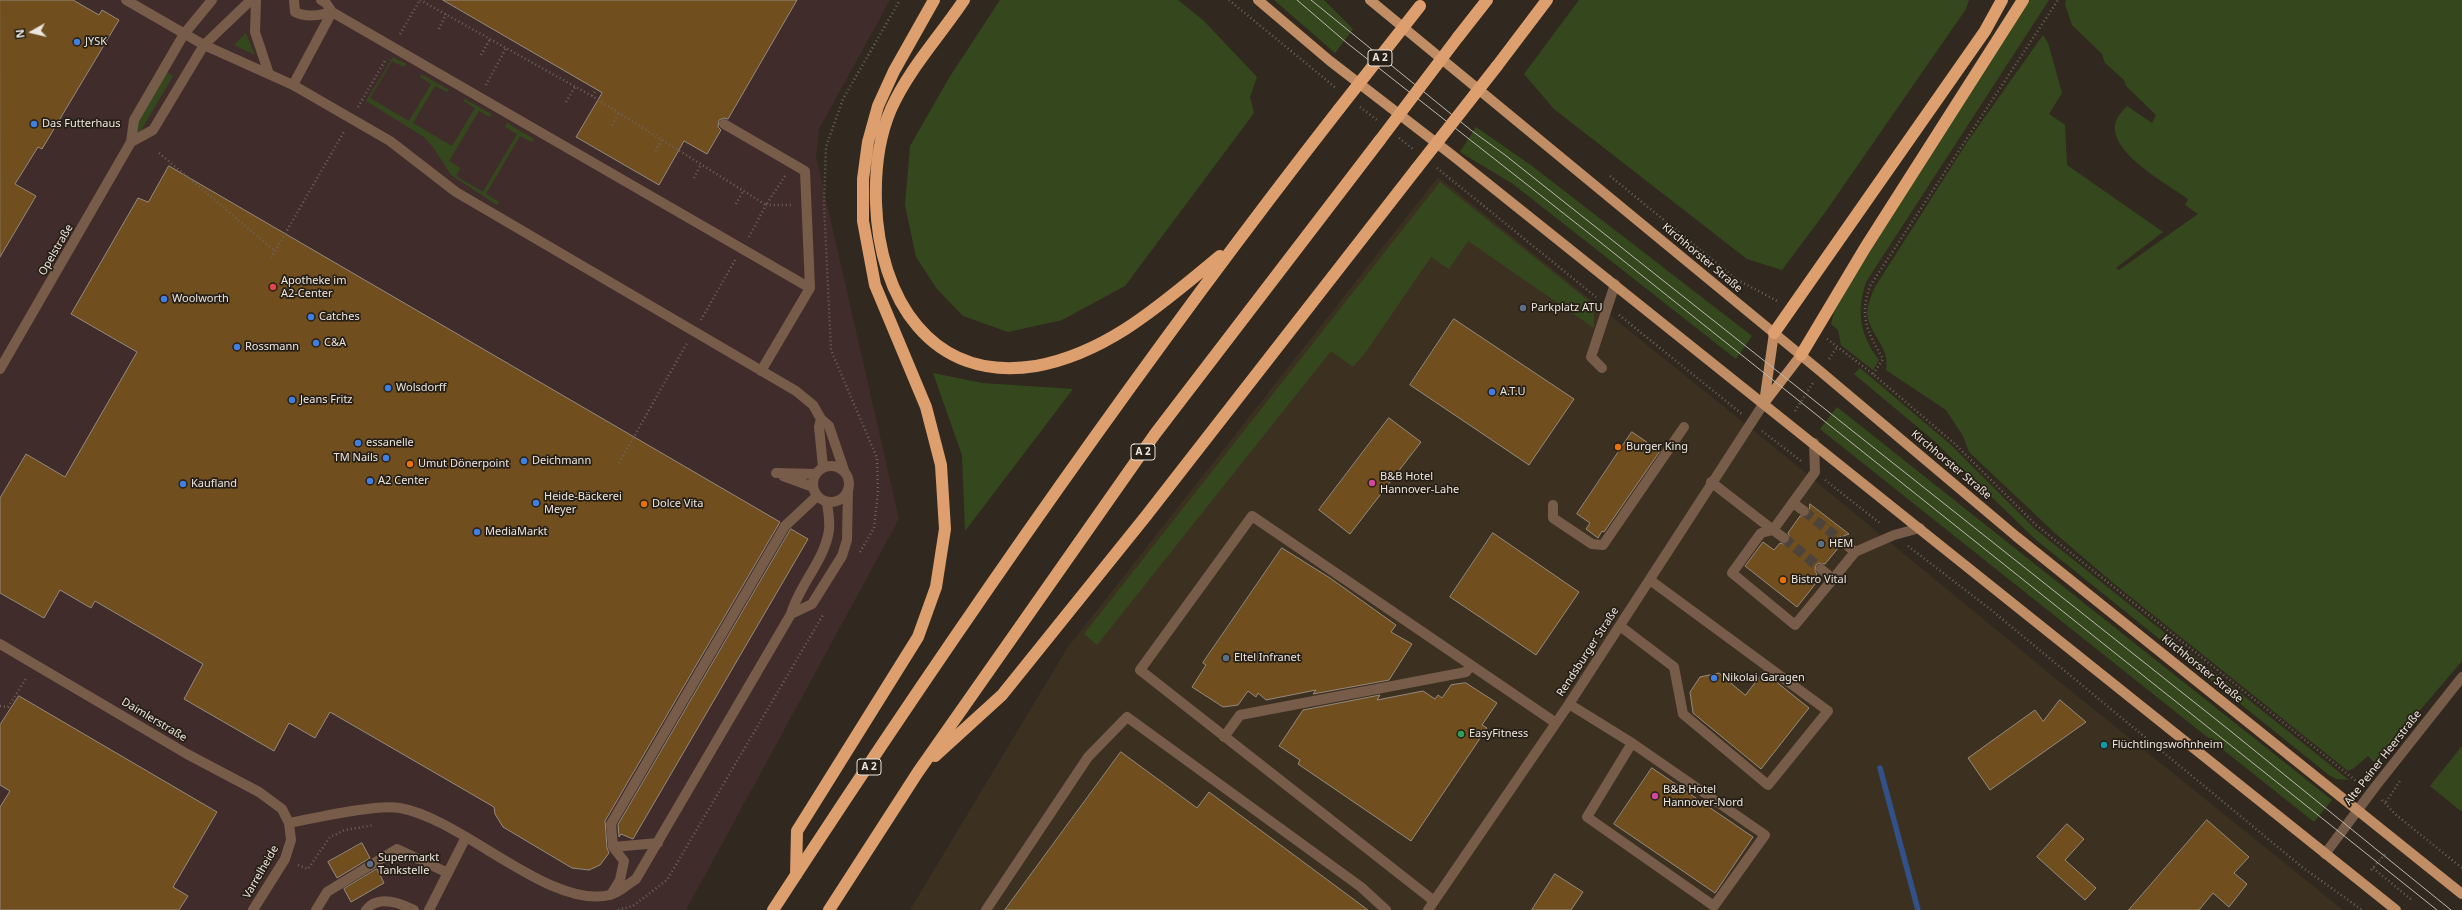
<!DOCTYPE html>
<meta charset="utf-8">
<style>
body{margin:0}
#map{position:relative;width:2462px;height:910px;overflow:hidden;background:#31291f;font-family:"Noto Sans",sans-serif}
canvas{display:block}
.north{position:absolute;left:12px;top:12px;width:40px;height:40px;-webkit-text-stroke:3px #271f16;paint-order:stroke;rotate:262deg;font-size:11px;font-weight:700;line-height:16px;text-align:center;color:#ebe6df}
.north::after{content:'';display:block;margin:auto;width:14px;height:18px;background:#ebe6df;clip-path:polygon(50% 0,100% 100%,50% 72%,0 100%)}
</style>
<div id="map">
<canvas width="2462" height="910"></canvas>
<div class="north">N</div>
</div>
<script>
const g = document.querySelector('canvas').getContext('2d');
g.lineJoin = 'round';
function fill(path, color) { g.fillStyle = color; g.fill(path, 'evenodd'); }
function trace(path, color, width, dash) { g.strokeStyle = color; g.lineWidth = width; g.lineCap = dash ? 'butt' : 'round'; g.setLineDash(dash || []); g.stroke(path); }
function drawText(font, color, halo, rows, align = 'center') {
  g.font = font + ' "Noto Sans",sans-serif'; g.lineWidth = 3.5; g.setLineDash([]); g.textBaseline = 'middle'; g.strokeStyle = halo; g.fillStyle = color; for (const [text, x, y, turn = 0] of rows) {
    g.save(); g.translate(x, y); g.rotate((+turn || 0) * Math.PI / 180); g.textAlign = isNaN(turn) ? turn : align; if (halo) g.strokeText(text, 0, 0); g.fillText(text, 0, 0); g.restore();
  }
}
fill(new Path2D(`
 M0 0H890L819 129 816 156 899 519 686 910H0Z`), '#402c2a');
fill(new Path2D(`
 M1438 177 1769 443 2061 683 2343 910H910L1068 647Z`), '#3c3021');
fill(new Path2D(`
 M1000 0H1178L1204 21 1257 77 1250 97 1254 113 1125 286 1062 320 1008 332 963 316 937 289 916 257 905 205 910 146 949 78Z
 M1274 0H1324L1353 29 1335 53Z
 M1579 0H1969L1966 9 1826 211 1782 270 1747 259 1554 109 1524 74Z
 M2029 0H2049L1866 282C1856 312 1860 335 1879 360L1873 370 1841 345 1838 330 1831 324 1834 312 1852 280Z
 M2066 0H2462V661L2375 763 2368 756 2354 768 2348 771 2112 582 2056 534 1969 452 1963 436 1946 410 1886 370C1890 349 1874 339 1868 319 1865 309 1871 296 1875 287L1968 141 2043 35 2048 43 2062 93 2049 114 2065 125 2067 165 2163 232 2116 268 2119 270 2198 214 2185 205 2188 199C2168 184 2106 152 2116 121 2118 116 2123 110 2127 106L2152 123 2156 115 2126 86 2124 80 2105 63 2102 54 2072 25 2065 4Z
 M246 33 255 55 234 45Z
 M393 57 406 64 404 67 392 61 370 98 409 121 431 84 420 77 421 74 449 90 447 92 435 86 413 123 452 146 475 108 463 101 465 99 491 114 490 117 479 111 449 161 460 168 456 176 483 192 517 134 505 127 507 123 534 139 532 142 520 136 486 194 499 202 497 205 451 175 433 147 424 137 366 101Z
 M166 72 173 76 140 132 137 133 134 129Z
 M1476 127 1532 166 1752 336 1736 359 1513 184 1460 152Z
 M1440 182 1594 305V328L1468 241 1449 269 1431 257 1368 349 1353 367 1331 351 1097 645 1084 634Z
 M1860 368 1950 444 2035 529 2349 780 2336 779 2329 775 2035 539 1933 440 1854 374Z
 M933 373 982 383 1073 389 965 531 962 455Z
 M1837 407 2332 800 2314 822 1820 429Z
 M2462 746V812L2430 786Z`), '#35481d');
trace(new Path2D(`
 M1880 768 1918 910`), '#325188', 5.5);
const building = new Path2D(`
 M0 0H73L99 15 102 10 119 20 42 149 38 147 15 184 36 196 0 257Z
 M443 0H797L728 119 724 118 719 120 718 127 721 130 707 154 684 141 659 185 576 137 602 93Z
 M169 166 780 522 605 821 607 848 609 853 600 865 589 870 572 868 503 827 495 814 494 807 330 712 315 738 289 723 274 751 184 699 203 664 95 601 91 608 60 590 44 618 0 593V498L26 454 65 477 137 352 71 314 138 198 148 202Z
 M1454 319 1574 399 1529 465 1410 385Z
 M1389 418 1421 442 1350 534 1319 510Z
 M1632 432 1660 451 1604 532 1602 531 1598 538 1586 529 1590 523 1577 514Z
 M1810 504 1849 534 1838 538 1839 547 1825 564 1819 563 1816 565 1815 571 1817 574 1813 581 1816 583 1797 607 1745 566 1763 542 1774 550 1780 543 1784 544 1789 542 1790 538 1788 533 1800 516 1809 515Z
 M791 529 808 539 633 839 621 834 619 837 618 825Z
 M1493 533 1579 592 1536 655 1450 597Z
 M1282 548 1330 578 1396 625 1391 632 1412 644 1389 680 1313 694 1316 690 1266 700 1258 693 1256 697 1248 691 1238 705 1223 707 1192 687 1206 665 1203 663Z
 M1764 672 1809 708 1761 769 1693 713 1690 692 1700 677 1719 673 1745 695Z
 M1466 683 1497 703 1482 725 1487 728 1411 841 1298 764 1300 760 1279 746 1303 710 1380 695 1377 700 1423 691 1435 699 1438 695 1442 698 1451 685Z
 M19 696 217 812 173 887 188 896 179 910H0V807L10 791 0 785V725Z
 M2060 700 2086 722 1990 790 1968 758 2035 710 2043 721Z
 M1121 752 1197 808 1209 792 1368 910H1005Z
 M1652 768 1753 837 1715 893 1614 824Z
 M2207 820 2249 857 2234 873 2247 884 2229 907 2213 893 2199 910H2129Z
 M2067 824 2084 839 2065 860 2096 888 2085 900 2037 857Z
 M362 843 370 858 337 878 328 862Z
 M377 869 384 883 351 902 344 889Z
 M1555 874 1583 892 1571 910H1532Z`);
fill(building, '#714e1e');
trace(building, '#948a7f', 1);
trace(new Path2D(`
 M1804 511 1843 542
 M1784 538 1821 569`), '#4d453c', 10, [10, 5]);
trace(new Path2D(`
 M420 0 592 96 766 205 785 176
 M1229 0 1336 88
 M439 29 446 14
 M400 34 420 0
 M481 55 490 39
 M486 85 506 48
 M592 96 596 90
 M566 102 575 87
 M358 107 386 59
 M1360 107 1377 120
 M612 125 619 113
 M1399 138 1413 149
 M655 151 662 140
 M159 153 275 251
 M1437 168 1596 297
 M1610 176 1736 279 1779 302
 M694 178 701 164
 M736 204 743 191
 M749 237 766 205H791
 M271 258 345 130
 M1619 315 1742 414
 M701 320 735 260
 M1827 339 1873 374 1955 444 2036 525 2360 784
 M1829 359 1837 347
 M1873 374 1883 359C1867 331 1859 317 1870 286L2058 0
 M1795 411 1813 383
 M1762 431 1801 461
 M619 463 687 343
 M1825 480 1881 524
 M1908 546 1990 609 2302 867 2362 910
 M860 552 874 528 878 492 877 458 831 350 824 204 826 147 843 99 900 0
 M0 706 8 707 27 677
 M2382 800 2395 814 2462 868
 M2386 802 2400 781
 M298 865 308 869 330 837 345 830 374 825
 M2373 868 2413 901
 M2371 870 2387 852
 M618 910 633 906 667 880 823 615`), '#6b645b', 2.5, [1, 3]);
trace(new Path2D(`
 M126 0 204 45 293 85 390 141 456 192 796 391 813 405 821 419 829 426 845 473
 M256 0 255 32 269 74
 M294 0 295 12C307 18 320 15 332 12
 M321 0 326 3 332 12 810 288
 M293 85 332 12
 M724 124 805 171 810 288 761 371
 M131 142 153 130 204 45 251 0
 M1602 368 1591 357 1615 284
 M0 369 131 142 134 120 184 34 212 0
 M821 419 819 427 823 467
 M813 484a18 18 0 1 1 36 0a18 18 0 1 1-36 0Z
 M776 473 816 474
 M783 476 813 487
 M1711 482 1773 530 1815 472 1814 443
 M1793 503 1804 511
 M1553 505V518L1592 544 1603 545 1684 427
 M1784 538 1773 530 1761 533 1732 573 1795 625 1833 579
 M1843 542 1855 552
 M1821 569 1833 579 1855 552 1894 535 1920 528
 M791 614 812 604 842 556 847 540 848 489
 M1620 626 1674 667 1683 714 1768 785 1828 711 1650 580
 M0 644 187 754 259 792 282 809 289 823 291 840 285 859 253 910
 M1569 704 1632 743 1765 835 1714 906 1587 817 1632 743
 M1224 737 1240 715 1466 672 1471 665
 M289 823C316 818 375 804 400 808 463 819 550 910 610 895 619 893 628 884 636 879L791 614C799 585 825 560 829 530 830 521 828 511 827 502
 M613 847 658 843
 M2325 854 2375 787 2462 677
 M612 893 620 880 624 861 613 847 611 824 785 526 817 496
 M1434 901 1140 670 1252 516 1556 723
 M316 910 327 892 397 849 448 873
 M366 910C378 894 400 903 414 910
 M429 910 466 837
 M986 910 1088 757 1127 717 1361 887 1386 910
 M1428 910 1569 704 1764 403`), '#765c49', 10);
trace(new Path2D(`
 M1258 0 1330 61 1452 155 2396 910
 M1370 0 1820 371 2017 537 2462 894
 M1765 402 1801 355
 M1764 403 1774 333`), '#c18d64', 10);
trace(new Path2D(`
 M964 0C940 36 909 69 891 109 878 139 875 172 876 203 879 297 930 383 1036 366 1109 353 1165 301 1220 256
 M1458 37 1487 0
 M1497 66 1547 0
 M1774 333 1985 31 2002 0
 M1801 355 1865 248 2023 0
 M935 756 1002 695 1146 516 1417 168
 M796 875 797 831 918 637 936 587 945 529 941 465 926 407 875 285 863 221V179L868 142 878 106 894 71 934 0
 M773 910C951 636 1138 367 1339 109
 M829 910 918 772 1155 434 1380 140`), '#de9f6e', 12);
trace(new Path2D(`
 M1297 0 1347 43 1600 242 2437 910
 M1311 0 1472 131 1505 155 2228 729 2451 910`), '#beb8b0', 1);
trace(new Path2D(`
 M1339 109 1420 6
 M1380 140 1458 37
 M1417 168 1497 66`), '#de9f6e', 12);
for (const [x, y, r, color] of [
 [77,42,4,"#3f7fe0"],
 [34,124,4,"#3f7fe0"],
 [273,287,4,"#e0444e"],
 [164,299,4,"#3f7fe0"],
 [1523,308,4,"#5c6f8a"],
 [311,317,4,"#3f7fe0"],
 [316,343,4,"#3f7fe0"],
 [237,347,4,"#3f7fe0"],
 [388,388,4,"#3f7fe0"],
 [1492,392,4,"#3f7fe0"],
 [292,400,4,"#3f7fe0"],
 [358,443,4,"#3f7fe0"],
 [1618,447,4,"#e8710a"],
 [386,458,4,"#3f7fe0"],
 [524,461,4,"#3f7fe0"],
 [410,464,4,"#e8710a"],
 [370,481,4,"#3f7fe0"],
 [1372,483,4,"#d1479c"],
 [183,484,4,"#3f7fe0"],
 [536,503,4,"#3f7fe0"],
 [644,504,4,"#e8710a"],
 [477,532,4,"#3f7fe0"],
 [1821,544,4,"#5c6f8a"],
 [1783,580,4,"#e8710a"],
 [1226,658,4,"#5c6f8a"],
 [1714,678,4,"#3f7fe0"],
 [1461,734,4,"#2e9e5b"],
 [2104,745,4,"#0f9aa8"],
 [1655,796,4,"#d1479c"],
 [370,864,4,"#5c6f8a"]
]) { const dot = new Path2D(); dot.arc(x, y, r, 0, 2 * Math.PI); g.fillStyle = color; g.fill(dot); trace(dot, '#271f16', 1.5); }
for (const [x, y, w] of [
 [1380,58,24],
 [1143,452,24],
 [869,767,24]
]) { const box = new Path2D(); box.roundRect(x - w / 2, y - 8, w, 16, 3); g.fillStyle = '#271f16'; g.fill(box); trace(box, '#ebe6df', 1); }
drawText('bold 10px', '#ebe6df', null, [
 ["A 2",1380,58],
 ["A 2",1143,452],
 ["A 2",869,767]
]);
drawText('11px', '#ebe6df', '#271f16', [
 ["JYSK",85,42],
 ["Das Futterhaus",42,124],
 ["Apotheke im",281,281],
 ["A2-Center",281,294],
 ["Woolworth",172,299],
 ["Parkplatz ATU",1531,308],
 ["Catches",319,317],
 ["C&A",324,343],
 ["Rossmann",245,347],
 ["Wolsdorff",396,388],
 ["A.T.U",1500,392],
 ["Jeans Fritz",300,400],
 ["essanelle",366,443],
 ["Burger King",1626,447],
 ["TM Nails",378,458,"right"],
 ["Deichmann",532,461],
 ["Umut Dönerpoint",418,464],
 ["B&B Hotel",1380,477],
 ["Hannover-Lahe",1380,490],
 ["A2 Center",378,481],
 ["Kaufland",191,484],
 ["Heide-Bäckerei",544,497],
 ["Meyer",544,510],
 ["Dolce Vita",652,504],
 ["MediaMarkt",485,532],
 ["HEM",1829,544],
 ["Bistro Vital",1791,580],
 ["Eltel Infranet",1234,658],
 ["Nikolai Garagen",1722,678],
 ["EasyFitness",1469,734],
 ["Flüchtlingswohnheim",2112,745],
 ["B&B Hotel",1663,790],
 ["Hannover-Nord",1663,803],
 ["Supermarkt",378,858],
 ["Tankstelle",378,871]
], 'left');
drawText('11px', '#ebe6df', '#271f16', [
 ["Opelstraße",56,250,-60],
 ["Kirchhorster Straße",1702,258,40],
 ["Kirchhorster Straße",1951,465,40],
 ["Rendsburger Straße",1588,652,-57],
 ["Kirchhorster Straße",2202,669,39],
 ["Daimlerstraße",154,720,31],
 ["Alte Peiner Heerstraße",2383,758,-52],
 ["Varrelheide",261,872,-60]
]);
</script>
